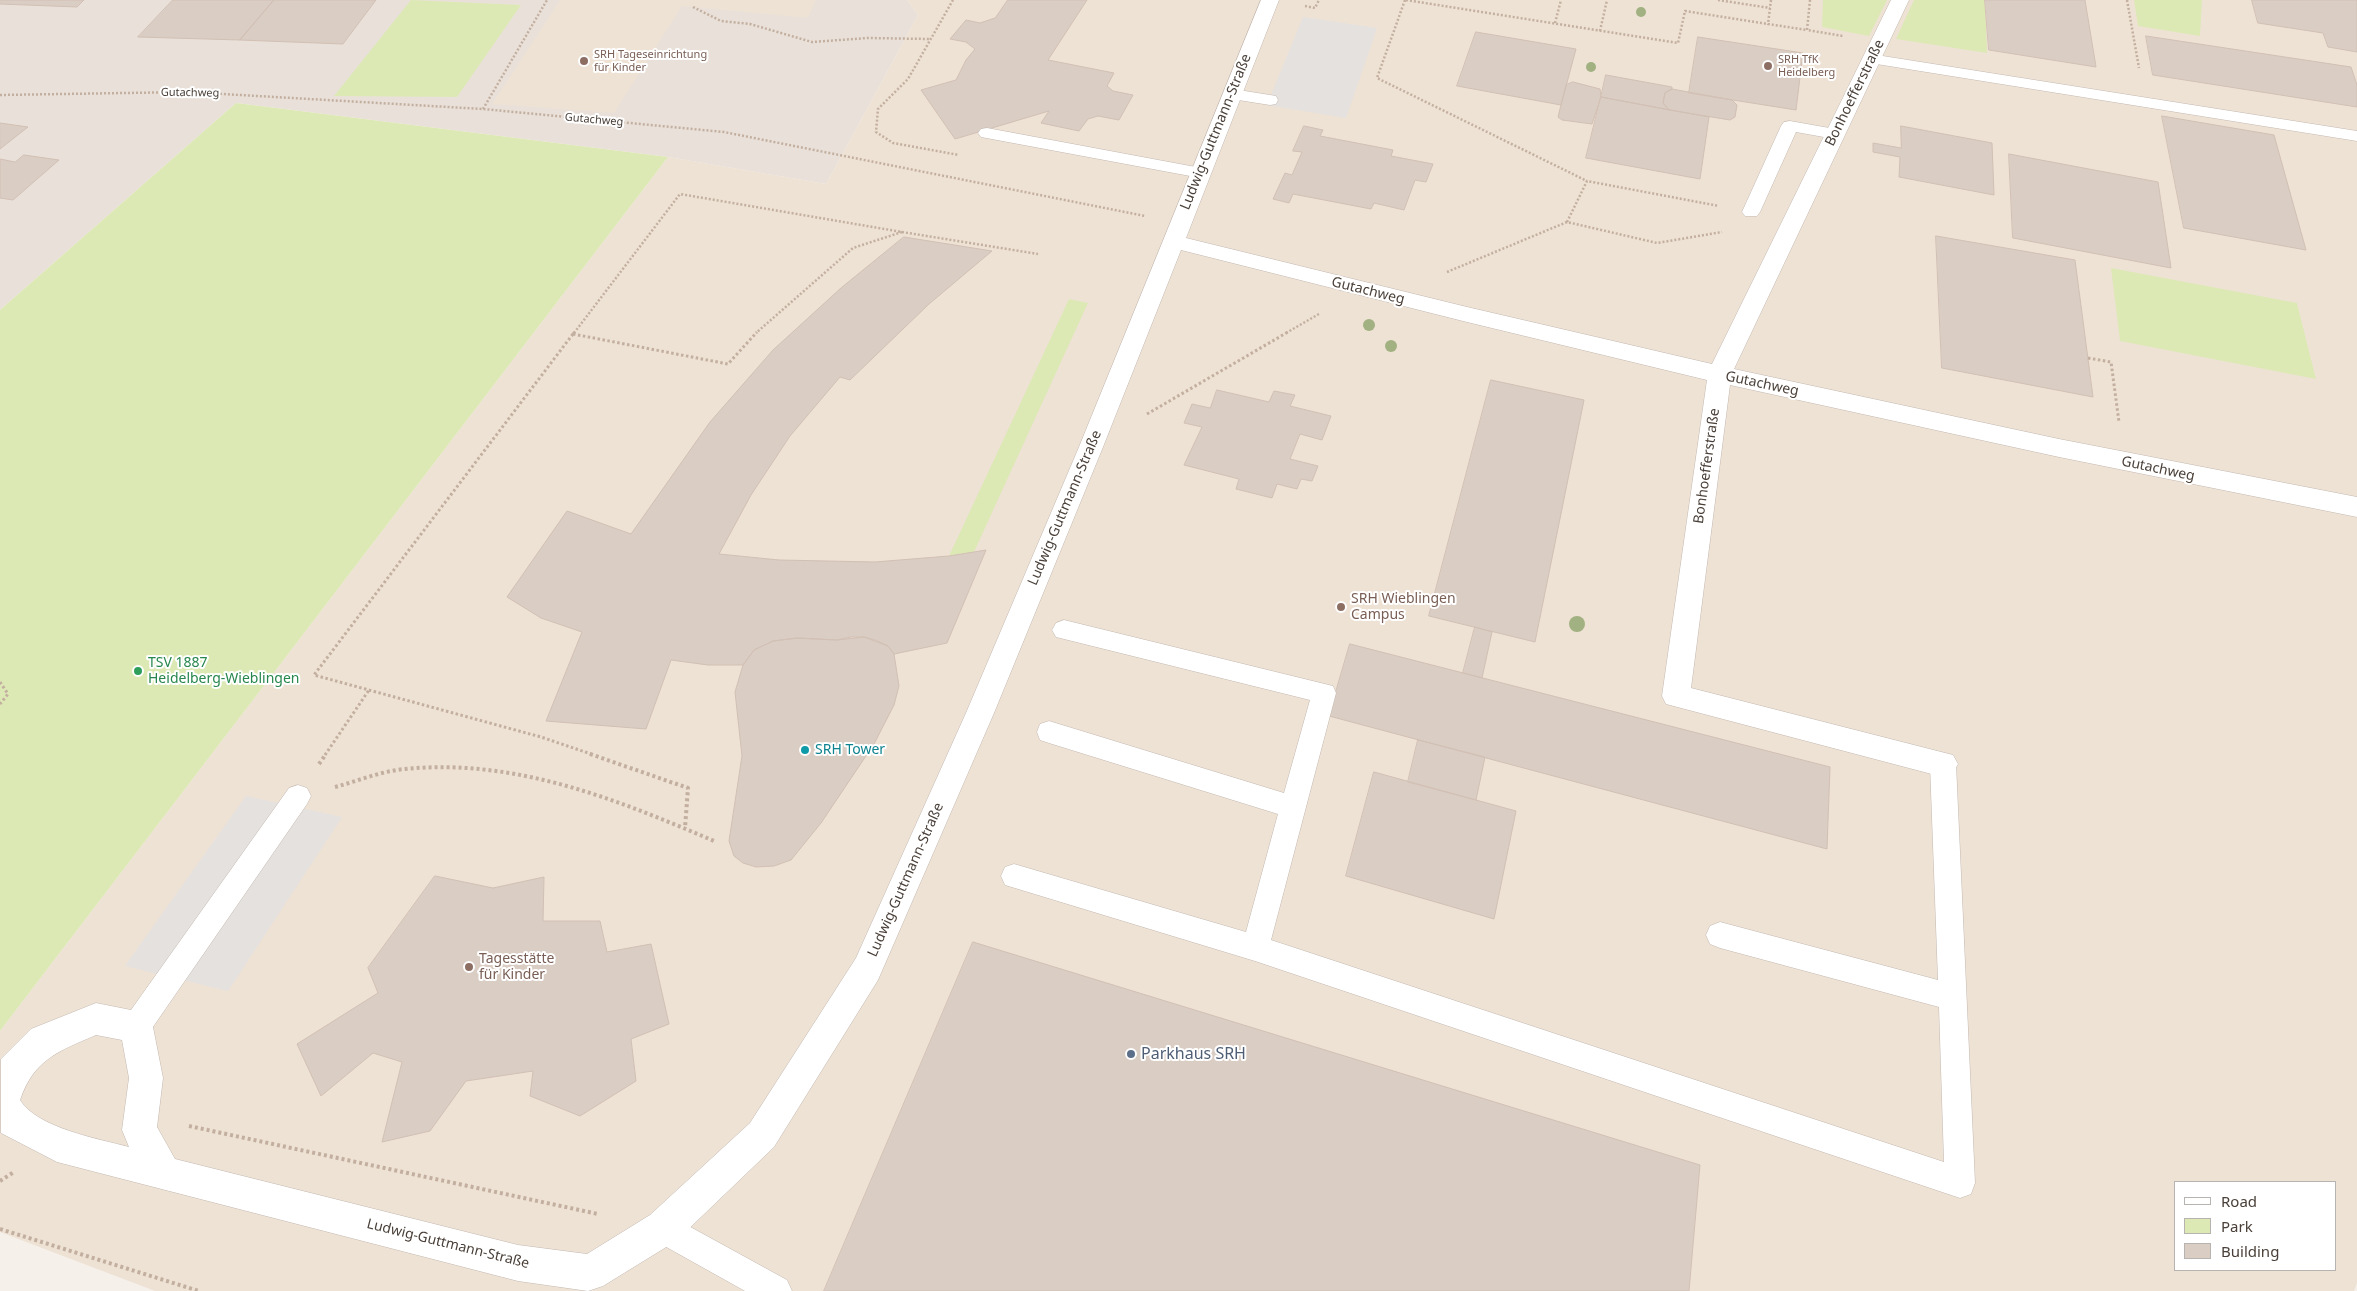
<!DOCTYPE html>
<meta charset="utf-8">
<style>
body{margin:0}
#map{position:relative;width:2357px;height:1291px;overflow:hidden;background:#f6f0eb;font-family:"Noto Sans",sans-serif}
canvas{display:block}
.legend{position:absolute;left:2174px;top:1181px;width:162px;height:90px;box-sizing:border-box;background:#fff;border:1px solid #b7b3b0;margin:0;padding:6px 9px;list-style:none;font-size:15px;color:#4a4039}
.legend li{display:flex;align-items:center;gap:10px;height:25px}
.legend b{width:25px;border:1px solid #b7b3b0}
</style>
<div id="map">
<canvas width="2357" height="1291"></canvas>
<ul class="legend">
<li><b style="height:6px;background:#fff"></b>Road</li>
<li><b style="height:14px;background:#dde9b5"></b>Park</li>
<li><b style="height:14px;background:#dacdc4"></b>Building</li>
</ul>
</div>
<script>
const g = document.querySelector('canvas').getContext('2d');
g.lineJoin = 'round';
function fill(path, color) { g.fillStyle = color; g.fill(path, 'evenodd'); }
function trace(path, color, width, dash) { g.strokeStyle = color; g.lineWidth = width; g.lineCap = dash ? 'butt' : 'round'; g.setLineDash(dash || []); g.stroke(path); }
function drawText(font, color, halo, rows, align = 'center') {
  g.font = font + ' "Noto Sans",sans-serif'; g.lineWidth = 4; g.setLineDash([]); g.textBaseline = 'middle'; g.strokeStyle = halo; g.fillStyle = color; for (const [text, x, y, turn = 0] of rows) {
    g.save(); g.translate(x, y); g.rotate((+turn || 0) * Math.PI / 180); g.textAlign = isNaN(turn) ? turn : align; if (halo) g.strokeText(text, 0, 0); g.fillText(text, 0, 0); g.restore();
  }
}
fill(new Path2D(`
 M0 0H907L918 15 826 184 668 157 236 103 0 310Z`), '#e9e1d9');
fill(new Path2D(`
 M560 0H816L808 18 682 6 614 113 492 104Z
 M907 0H2357V1283L2354 1291H155L0 1232V1031L668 157 826 184 918 15ZM2176 1182H2336V1270H2176Z`), '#eee2d5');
fill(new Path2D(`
 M411 0 521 5 457 97 334 96Z
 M1823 0H1887L1869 36 1822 27Z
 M1914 0H1985L1987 53 1896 39Z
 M2134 0H2202L2200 36 2138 26Z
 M236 103 668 157 0 1031V310Z
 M2111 268 2297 303 2316 379 2120 341Z
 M1069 299 1088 303 974 552 949 556Z`), '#dde9b5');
fill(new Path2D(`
 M1303 17 1377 28 1346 118 1267 105Z
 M246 796 342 817 228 991 125 966Z`), '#e4e1df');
const building = new Path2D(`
 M0 0H84L77 7 0 4Z
 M173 0H274L240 40 138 37Z
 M274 0H376L343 44 240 40Z
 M1008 0H1087L1048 60 1114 73 1107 86 1113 91 1133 95 1119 120 1098 116 1088 119 1079 131 1041 123 1049 111 955 139 921 90 956 80 966 60 975 49 966 42 950 39 966 20 980 23 995 18Z
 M1985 0H2085L2096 67 1989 50Z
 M2252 0H2357V52L2328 47 2323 33 2258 23Z
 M1476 32 1576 49 1561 105 1457 86Z
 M2146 36 2351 67 2357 85V107L2153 75Z
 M1698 37 1803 53 1796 110 1689 93Z
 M1606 75 1672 87V89L1665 93 1663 103 1669 110 1601 97Z
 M1573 82 1600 89 1601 97 1592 124 1562 120 1558 117 1566 85Z
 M1672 89 1732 100 1737 105 1735 117 1730 120 1669 110 1663 103 1665 93Z
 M1601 97 1709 117 1700 179 1586 158Z
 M2162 116 2274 135 2306 250 2184 228Z
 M0 123 28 127 0 149Z
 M1304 126 1323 130 1320 136 1393 150 1391 156 1433 164 1426 182 1415 180 1404 210 1374 203 1371 209 1293 194 1289 203 1273 199 1285 173 1292 175 1302 152 1293 151Z
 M1901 126 1992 143 1994 195 1899 177 1900 157 1873 152V143L1901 148Z
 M2009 154 2158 182 2171 268 2013 238Z
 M24 155 59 160 13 200 0 198V159L15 162Z
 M1936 236 2075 260 2093 397 1942 368Z
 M904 237 992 251 929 304 850 380 840 377 790 436 751 495 719 554 779 560 875 562 949 556 986 550 947 643 894 654 888 646 864 637 837 640 797 638 773 641 754 650 743 665H708L671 660 646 729 546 721 582 632 541 618 507 597 567 511 631 534 710 422 773 350 841 288Z
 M1491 380 1584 400 1535 642 1429 616Z
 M1217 390 1269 402 1274 391 1295 395 1290 406 1331 416 1322 440 1300 434 1290 459 1318 466 1312 481 1301 479 1297 489 1277 484 1272 498 1236 489 1239 479 1184 465 1202 427 1184 423 1192 404 1210 408Z
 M1475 627 1492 632 1482 678 1463 673Z
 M851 637H864L875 640 888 646 894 654 899 686 894 705 874 744 821 823 791 860 774 866 756 867 743 863 734 856 729 841 742 756 735 692 743 665 754 650 773 641 797 638 837 640Z
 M1350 644 1830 767 1827 849 1329 716Z
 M1418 740 1485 757 1476 800 1408 782Z
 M1374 772 1516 811 1494 919 1346 876Z
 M435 876 493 888 544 877 543 921H600L607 952 651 944 669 1024 631 1039 636 1081 580 1116 530 1096 533 1071 466 1081 430 1131 382 1142 402 1062 373 1053 321 1096 297 1044 378 993 368 968Z
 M973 942 1700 1165 1689 1291H824Z`);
fill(building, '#dacdc4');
trace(building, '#d2c0b4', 1);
const lane = new Path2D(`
 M1870 54 2357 131V141L1864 62 1862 59 1864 56Z
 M1232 89 1270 95 1276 96 1278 100 1276 104 1270 105 1226 98 1224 94 1226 90Z
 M1790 121 1835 129 1841 130 1844 134 1841 138 1835 139 1796 132 1760 212 1757 216H1745L1742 212 1781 126 1784 122Z
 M987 128 1201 168 1207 169 1210 173 1207 177 1201 178 981 137 978 133 981 129Z
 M1064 620 1333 686 1336 693 1271 940 1944 1162 1939 1007 1720 948 1710 944 1706 935 1710 926 1720 922 1938 980 1930 764 1934 756 1943 753 1952 756 1956 764 1975 1183 1971 1194 1960 1198 1255 961 1005 885 1001 876 1005 867 1014 864 1246 932 1278 814 1049 743 1040 740 1037 732 1040 724 1049 721 1284 793 1310 700 1056 637 1052 630 1056 623Z
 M298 785 307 788 311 796 307 804 146 1037 136 1041 126 1037 122 1027 126 1017 289 788Z
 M663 1212 787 1280 792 1291H745L652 1239 647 1228 652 1217Z`);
const street = new Path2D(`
 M1261 0H1279L1186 238 1467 307 1712 364 1891 0H1909L1734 369 2059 439 2357 497V517L2059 457 1730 385 1691 688 1953 755 1958 764 1953 773 1943 777 1666 704 1662 696 1707 380 1467 322 1181 250 1103 447 994 713 878 980 774 1147 676 1241 603 1286 588 1291 518 1281 57 1162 1 1133V1059L31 1029 96 1003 136 1011 148 1015 153 1027 163 1078 157 1127 175 1159 518 1245 587 1254 650 1215 750 1123 856 958 966 713 1079 447ZM96 1035 122 1040 129 1078 122 1130 129 1147C99 1139 37 1128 20 1100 34 1059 59 1051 96 1035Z`);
trace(lane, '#c4b9b1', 1);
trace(street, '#c4b9b1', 1);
trace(new Path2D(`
 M953 0 908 79 878 109 876 132 893 143 959 155
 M1405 0 1377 78 1587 181
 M1406 0 1678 43 1685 11 1768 24
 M1718 0 1770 8
 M1771 0 1768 24 1807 30
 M1810 0 1807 30 1843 36
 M2127 0 2139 68
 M1305 6 1315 8 1319 0
 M693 7 721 21 750 24 812 42 868 38 929 39
 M1555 23 1561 0
 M1600 31 1607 0
 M0 95 188 92 483 109 724 132 1145 216
 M483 109 547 0
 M1567 222 1587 181 1719 206
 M902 232 1038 254
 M1447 272 1567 222 1657 243 1722 232
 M574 333 680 194 902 232 853 248 756 333
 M1286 333 1319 314`), '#c3af9f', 2.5, [2, 2]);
trace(new Path2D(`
 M573 334 728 364 757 332
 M573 334 314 675 541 737 594 755
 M573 334 575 332
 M2088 358 2111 362 2119 422
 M1147 414 1288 332
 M0 682 8 694 0 704
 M325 755 369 690`), '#c3af9f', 3, [2.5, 2.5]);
trace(new Path2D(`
 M590 754 688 788 685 828
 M319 764 326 754
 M335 787C358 781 381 771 405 769 514 758 616 799 714 841
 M189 1126 598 1214
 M0 1181 14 1172
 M0 1229 199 1291`), '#c3af9f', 4, [3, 3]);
fill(lane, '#fff');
fill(street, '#fff');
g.fillStyle = '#a1b181';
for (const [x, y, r] of [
 [1641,12,5],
 [1591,67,5],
 [1369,325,6],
 [1391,346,6],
 [1577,624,8]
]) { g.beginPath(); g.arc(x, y, r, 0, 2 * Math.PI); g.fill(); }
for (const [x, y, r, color] of [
 [584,61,5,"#8d6e63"],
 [1768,66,5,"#8d6e63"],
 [1341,607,5,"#8d6e63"],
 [138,671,5,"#2e9e5b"],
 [805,750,5,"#0f9aa8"],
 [469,967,5,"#8d6e63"],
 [1131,1054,5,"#5c6f8a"]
]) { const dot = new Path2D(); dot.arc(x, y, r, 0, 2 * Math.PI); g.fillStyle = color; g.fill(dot); trace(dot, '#fff', 2); }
drawText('11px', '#785e54', '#fff', [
 ["SRH Tageseinrichtung",594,55],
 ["für Kinder",594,68],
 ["SRH TfK",1778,60],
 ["Heidelberg",1778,73]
], 'left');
drawText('11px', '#4a4039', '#fff', [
 ["Gutachweg",190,93,1],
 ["Gutachweg",594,120,5]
]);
drawText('14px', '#4a4039', '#fff', [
 ["Bonhoefferstraße",1855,93,-64],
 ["Ludwig-Guttmann-Straße",1216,132,-68],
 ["Gutachweg",1368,291,14],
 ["Gutachweg",1762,384,12],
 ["Bonhoefferstraße",1707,466,-82],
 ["Gutachweg",2158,469,12],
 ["Ludwig-Guttmann-Straße",1065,508,-67],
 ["Ludwig-Guttmann-Straße",906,880,-66],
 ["Ludwig-Guttmann-Straße",448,1244,14]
]);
drawText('14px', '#785e54', '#fff', [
 ["SRH Wieblingen",1351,599],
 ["Campus",1351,615],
 ["Tagesstätte",479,959],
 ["für Kinder",479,975]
], 'left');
drawText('14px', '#27864d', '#fff', [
 ["TSV 1887",148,663],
 ["Heidelberg-Wieblingen",148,679]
], 'left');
drawText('14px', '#0d838f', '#fff', [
 ["SRH Tower",815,750]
], 'left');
drawText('16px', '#4e5e75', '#fff', [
 ["Parkhaus SRH",1141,1054]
], 'left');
</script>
